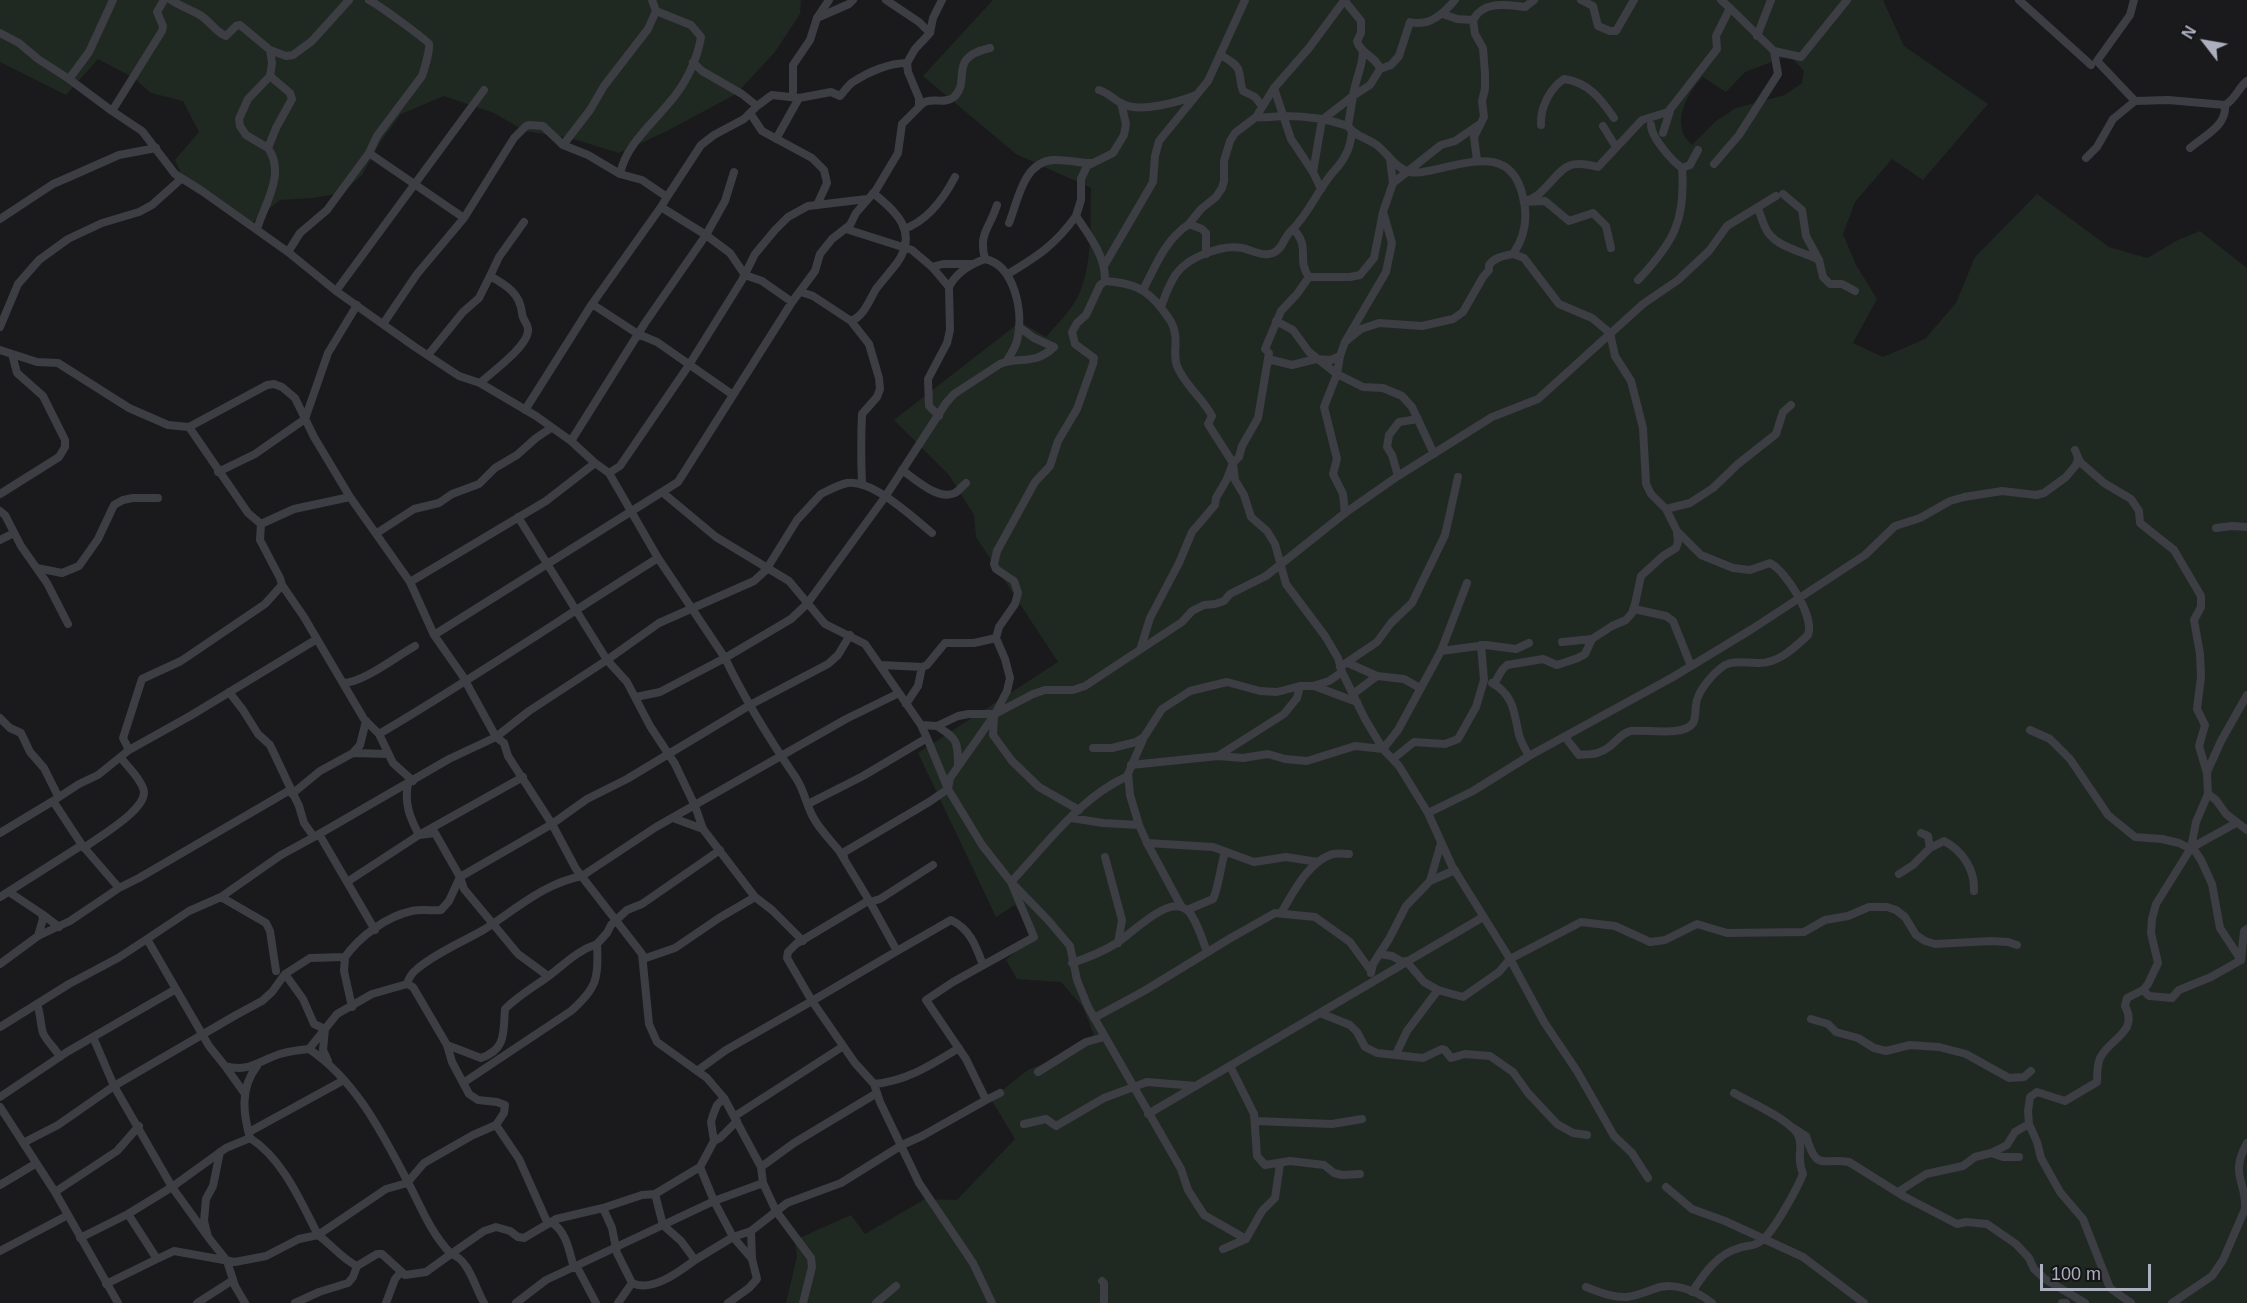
<!DOCTYPE html>
<style>
body{margin:0}
#map{position:relative;width:2247px;height:1303px;overflow:hidden;background:#1a1a1d;font-family:Arial,sans-serif}
canvas{display:block}
.north{position:absolute;left:2175px;top:12px;width:60px;height:60px;-webkit-text-stroke:4px #151518;paint-order:stroke;rotate:301deg;font-size:16px;font-weight:700;line-height:24px;text-align:center;color:#acafbe}
.north::after{content:'';display:block;margin:auto;width:21px;height:27px;background:#acafbe;clip-path:polygon(50% 0,100% 100%,50% 72%,0 100%)}
.scale{position:absolute;left:2040px;top:1264px;width:111px;height:27px;box-sizing:border-box;border:3px solid #acafbe;border-top:0;padding-left:8px;font-size:18px;line-height:21px;white-space:nowrap;color:#acafbe;-webkit-text-stroke:4px #151518;paint-order:stroke}
</style>
<div id="map">
<canvas width="2247" height="1303"></canvas>
<div class="north">N</div>
<div class="scale">100 m</div>
</div>
<script>
const g = document.querySelector('canvas').getContext('2d');
g.lineJoin = 'round';
function fill(path, color) { g.fillStyle = color; g.fill(path, 'evenodd'); }
function trace(path, color, width, dash) { g.strokeStyle = color; g.lineWidth = width; g.lineCap = dash ? 'butt' : 'round'; g.setLineDash(dash || []); g.stroke(path); }
fill(new Path2D(`
 M0 0H801L800 14 775 52 736 94 665 132 619 153 570 138 525 131 494 113 444 96 401 114 381 141 362 175 342 193 313 198 280 200 251 224 183 178 175 160 199 132 183 101 151 93 134 78 98 59 66 95 0 62Z
 M993 0H1883L1904 46 1988 104 1923 180 1892 159 1855 202 1843 234 1856 265 1877 299 1853 343 1883 357 1925 339 1956 303 1975 257 2037 194 2109 247 2147 258 2178 240 2200 231 2247 268V1303H786L797 1256 795 1240 851 1215 865 1234 925 1199 957 1200 1015 1139 991 1099 1028 1070 1045 1063 1094 1035 1083 1007 1061 982 1017 979 1006 960 1033 935 1015 905 996 917 918 753 1058 662 976 537 974 515 949 475 894 420 1020 322 1046 337C1058 323 1073 309 1080 292 1093 260 1090 222 1091 188L1016 154 923 76ZM1782 58 1793 59 1804 71 1802 83 1785 95 1736 108 1716 121 1692 145C1670 126 1685 95 1703 77L1726 92 1745 72Z`), '#1f2922');
trace(new Path2D(`
 M171 0C180 6 189 9 198 14 209 19 215 32 226 36L236 26 240 25 270 50 286 56 293 55 312 41 349 0
 M369 0C376 3 427 40 429 44 430 50 424 70 422 76L377 136 369 153 464 218
 M886 0 919 22 930 33
 M1344 0 1361 21V33L1357 41C1360 54 1376 56 1380 69
 M1581 0 1593 6 1598 26 1610 31H1616L1634 0
 M2019 0 2091 65
 M2134 0 2130 15 2097 61 2135 101
 M1730 8 1774 51 1801 57 1847 0
 M1443 14 1457 19 1473 20 1475 34 1483 48 1485 74V89L1482 101 1484 117 1474 137 1477 160
 M817 18 849 4 853 0
 M1473 20C1484 0 1506 5 1525 7L1534 0
 M0 33 19 43 38 59 69 79 112 111 142 131 175 174 202 191 288 252
 M1757 36 1771 0
 M1221 55C1227 59 1238 64 1239 72 1241 78 1240 84 1243 91L1255 97 1262 106
 M693 62 702 71 742 94 757 106
 M69 79 89 52 113 0
 M1274 88 1291 139 1313 172
 M484 90 336 291 415 347 459 376 480 383 536 416 571 441 595 463
 M1099 90C1109 93 1114 100 1123 104 1140 113 1179 102 1196 95
 M793 92V65L810 40 817 18 829 0
 M919 107C928 94 943 106 954 97 972 80 946 58 990 48
 M112 111 162 31 163 26 157 12 164 0
 M750 113 762 131 812 158 824 170 827 183 817 205
 M1256 117C1266 118 1275 116 1285 116 1306 116 1328 119 1348 126 1355 137 1368 138 1378 146 1388 154 1396 169 1410 172 1418 174 1426 171 1433 170 1471 162 1512 146 1523 197 1528 217 1525 237 1513 254 1504 256 1495 257 1489 265V270L1483 277 1463 312 1453 319 1422 326 1379 323 1361 329 1345 342
 M1541 125C1540 108 1550 88 1564 79 1588 82 1601 99 1614 118
 M1348 126 1353 96 1370 85 1380 69 1391 65 1399 56 1410 22C1429 27 1443 14 1455 0
 M1603 126 1616 147
 M1663 133 1670 111
 M776 139 799 98
 M563 145 590 110 604 86 648 29 656 11 652 0
 M268 148 246 135 240 126 239 119 248 99 270 76 272 63 270 50
 M2190 148C2204 136 2227 126 2225 105
 M2086 158 2097 147 2113 119 2135 101 2168 100 2225 105C2235 100 2238 88 2247 81
 M1390 159 1393 183
 M1714 164 1739 135 1778 74 1774 51
 M1682 168 1690 165 1698 150
 M734 172 725 201 706 235 730 253 745 275 762 281 792 302
 M620 174C626 145 651 125 669 103 685 85 697 61 701 37L691 25 656 11
 M1321 189 1313 172 1322 120 1353 96C1355 80 1363 66 1363 51
 M1783 194 1802 210 1806 236 1819 260 1823 277 1830 284H1842L1855 291
 M667 197 701 145 714 135 744 119 757 106 772 95 799 98 831 92 840 96C844 92 848 85 853 82 868 72 889 63 907 63
 M1758 209C1761 215 1762 221 1765 227 1773 247 1802 251 1819 260
 M0 219 53 184 67 178 119 155 156 148
 M1009 223C1018 201 1023 162 1053 160 1065 159 1079 163 1091 163
 M257 229C265 203 286 174 268 148L276 128 292 99 290 93 270 76
 M846 229 912 250 932 267 949 287
 M904 229C927 221 944 198 955 177
 M1294 230C1311 248 1296 259 1309 277
 M1611 248 1606 226 1593 213 1569 221 1545 201 1524 202C1530 199 1537 197 1541 192 1564 170 1563 158 1598 167L1642 120 1668 112 1717 49 1716 36 1730 8 1721 0
 M1206 254V233L1202 229 1189 224 1201 209 1216 197 1222 188 1224 181V161L1230 141 1235 133 1256 117 1274 88 1309 48 1343 2
 M1513 254 1524 258 1559 304 1592 318 1610 333 1615 356 1631 381 1643 428 1646 484 1651 494 1666 509 1677 531 1701 555 1733 568 1750 570 1770 563C1786 571 1815 617 1808 635 1794 648 1778 664 1757 663 1746 663 1735 660 1725 665 1714 672 1697 691 1696 705 1695 711 1696 718 1693 723 1684 737 1646 729 1631 731 1621 733 1616 742 1609 747 1599 755 1590 754 1579 755L1565 737
 M985 259C1014 265 1023 310 1018 336 1017 346 1011 354 1006 362
 M1104 266 1153 182 1155 156 1159 141 1208 81 1245 0
 M932 267 943 264H972
 M1008 274C1038 256 1055 245 1076 216
 M1638 280C1673 243 1686 221 1682 168 1672 161 1651 137 1651 125
 M1105 281C1132 283 1146 288 1162 309 1168 317 1174 324 1175 334 1177 345 1173 355 1177 366 1185 386 1203 398 1212 416L1208 424 1233 463 1235 480 1244 495 1251 517 1267 531 1275 544 1286 584 1325 636 1338 658 1342 672 1365 719 1383 749 1399 766 1428 813 1452 866 1510 959 1544 1022 1577 1071 1614 1136 1632 1153 1648 1178
 M1143 290C1156 265 1165 240 1189 224
 M336 291 288 252 300 233 327 210 369 153
 M801 292 813 296 851 321C864 316 869 301 876 289 883 280 890 272 897 263 919 232 896 211 873 193
 M592 304 638 334 657 342 733 395
 M1161 307C1165 296 1169 284 1176 274 1188 257 1222 244 1242 248 1252 250 1262 257 1273 253 1283 249 1283 239 1290 232 1306 217 1314 198 1327 180 1333 171 1342 164 1346 154 1350 147 1351 140 1352 132
 M851 321 869 344 879 378 880 389 877 397 862 414C861 437 861 461 862 484
 M1276 321 1293 330 1309 352 1337 374 1363 387 1383 388 1402 396 1412 407 1434 454
 M383 324 417 274 464 218 514 138 526 126 530 125 543 126 563 145 588 155 620 174 642 180 667 197 661 207 706 235 645 323 571 441
 M0 327 18 284 39 260 68 239 102 223 139 212 152 205 181 179
 M0 350 37 362 58 363 129 408 168 425 189 427 267 385 274 384 282 387 295 398 314 437 350 497 410 582 434 635 462 675 496 737 504 743 508 756 552 824 576 869 642 954 649 1024 657 1042 707 1078 724 1098 761 1167 763 1183 776 1211 811 1258 812 1267 803 1303
 M428 355 463 312 479 298 490 276
 M1268 359 1292 365 1316 359 1331 360 1340 356
 M480 383C492 372 527 347 528 331 529 324 522 320 522 313 520 293 506 285 490 276L499 257 524 222
 M525 410 592 304 661 207
 M939 416 929 406 928 379 947 343 950 330 949 287C956 273 971 264 985 259 978 233 990 228 997 205
 M189 427 248 513 261 524 294 509 350 497
 M2075 450 2080 462 2104 483 2131 499 2139 511 2140 523 2174 550 2201 596V607L2194 620 2200 654 2201 677 2197 709 2205 725 2199 746 2207 773 2208 794 2196 822 2191 848 2156 904 2152 919 2151 933 2158 963 2148 984 2143 990 2127 998 2125 1006C2139 1032 2110 1038 2100 1058 2097 1065 2097 1074 2097 1082L2065 1101 2037 1092 2030 1097 2028 1111 2029 1124 2037 1142 2041 1158 2060 1192 2083 1219 2110 1288 2131 1303
 M902 470C915 479 938 501 955 493 960 490 962 486 966 483
 M218 472 255 454 305 419 328 353 357 305
 M609 473 658 558 725 658 791 619 807 604 885 497 946 403 954 394 1000 364C1020 356 1034 366 1054 347L1034 338 1019 327
 M1398 476 1392 455 1387 447 1389 435 1399 422 1418 419
 M662 492 716 537 789 581 825 624 865 644 899 693
 M0 494 59 457 65 447V440L43 396 17 373 12 354
 M1666 509 1690 503 1713 488 1738 464 1776 434 1783 412 1791 405
 M0 511 5 515 21 546 47 583 68 624
 M1345 513 1343 494 1333 474 1337 459 1324 407 1337 374 1340 356 1345 342 1386 272 1392 243 1384 215
 M518 517 607 660 627 682 650 726 675 764 695 806 703 829 755 897 772 910 803 941
 M261 524 260 540 280 578 282 585 304 617 364 719 379 734C474 678 565 616 658 558
 M2216 528 2232 526 2247 527
 M377 533 414 509 439 503 452 494 479 484 495 468 517 455 536 438 551 428
 M0 540 14 533
 M37 568 62 573 79 566 98 539 114 505 123 500 133 498H158
 M410 582 546 501 595 463 609 473 620 466 689 365 742 280 755 254 775 230 788 217 808 206 867 199
 M1634 609 1666 616 1673 621 1691 666
 M434 635 678 482 792 302 815 271 820 254 832 239 850 225 856 213 876 190 898 153 902 124 919 107V98L908 72 907 63 915 49 930 33 933 18 942 0
 M1562 642 1592 639 1612 626 1626 620 1632 613 1635 604 1641 576 1663 556 1676 548 1678 542 1677 533
 M1141 647 1150 618 1179 563 1192 532 1215 505 1216 498 1227 479 1233 463 1239 457 1242 446 1258 418 1269 353 1265 349 1281 311 1297 294 1309 277H1350L1360 275 1374 258 1383 212 1393 183 1441 145 1455 141 1480 124
 M1441 651 1486 645 1516 649 1529 643
 M1348 663 1377 676 1404 679 1420 688
 M881 665 922 667 927 665 945 643H974L996 638
 M1340 667 1377 642 1391 623 1412 603 1445 535 1458 477
 M343 683C363 683 397 656 415 646
 M1492 683C1514 695 1514 713 1519 735 1521 742 1525 749 1529 756
 M1494 684 1502 670 1507 665 1543 659 1557 665 1578 658 1585 654 1592 639
 M1314 686 1357 702
 M229 692 243 710 258 734 270 745 299 806 304 823 314 837
 M1353 694 1377 676
 M636 697 660 692 725 658C745 700 770 740 796 778 804 790 806 804 813 817 821 832 834 843 844 857
 M906 704 918 686 922 667
 M994 716 993 735 1012 761 1039 787 1079 810
 M0 718 10 728 21 733 30 752 44 768 58 796
 M921 725 937 726 958 716 969 714H995L1033 694 1045 690H1073L1085 686 1182 622 1192 611 1204 605 1215 604 1224 601 1230 594 1266 576 1345 513 1398 476 1492 417 1538 399 1643 304 1678 280 1709 251 1727 226 1776 196
 M937 726C957 739 958 741 958 765
 M2030 730 2050 739 2070 759 2108 815 2135 837 2162 839 2179 843 2195 851 2201 860 2212 884 2220 928 2241 960
 M379 734 393 763 413 781
 M1144 737 1128 774 1130 795 1139 825 1147 843 1181 906
 M927 738 948 789 982 845 1011 882 1034 937 953 982 926 1000 966 1059 986 1100 1000 1093
 M1093 748H1112L1136 742 1144 737 1162 709 1190 691 1198 689 1227 682 1260 691 1277 692 1300 686H1313L1329 681 1342 672
 M129 750 123 738 142 679 181 661 265 604 282 585
 M353 753 388 754
 M1218 756 1243 758 1268 754 1285 759 1307 761 1355 746 1383 749 1398 730 1441 651 1467 583
 M1393 759 1414 742 1445 744 1458 739 1476 707 1484 680 1481 645
 M1131 765 1218 756 1284 714 1297 698 1300 686
 M2207 772 2221 741 2247 695
 M1128 776C1080 797 1046 845 1011 882L1048 920 1070 946 1077 980 1088 1007 1181 1169 1188 1190 1204 1215 1246 1239
 M408 784C404 803 410 818 419 835L435 833 460 877 464 889 518 954 548 976
 M292 794 320 771 353 753 360 745 366 721
 M2208 794 2216 800 2226 814 2247 830
 M53 801 79 784 98 775 129 750 190 716 317 639
 M1428 813 1473 791 1529 756 1673 677 1752 629 1865 555 1895 526 1920 518 1950 501 1964 497 2002 491 2036 495 2044 493 2066 477 2076 465 2078 459
 M673 818 703 829
 M1071 818 1103 823 1139 825
 M0 833 53 801 82 845 119 888
 M1921 833 1928 836 1930 848
 M319 834 375 930
 M1147 843 1213 847 1254 862 1286 857 1318 862
 M84 848C98 837 152 807 143 788 139 777 128 767 121 758
 M2191 848 2236 823
 M1105 857 1122 920 1118 943
 M933 865 880 899 870 902 897 951 951 920C970 929 976 946 983 965
 M1899 874 1913 865 1930 848 1944 841C1963 851 1975 870 1974 891
 M1430 881 1441 843
 M347 882 419 835 523 777
 M9 892 42 914 43 919 38 936
 M0 897 82 845
 M221 897 266 923 270 931 276 971
 M870 902 841 854 929 802 948 789 950 778 995 714 1007 691 1010 678 1005 659 996 638 999 627 1015 604 1018 593 1014 581 996 569 994 564 997 551 1035 482 1050 466 1058 441 1077 409 1093 364 1094 358 1075 344 1072 332 1077 323 1086 315 1100 285 1105 281C1106 257 1089 235 1076 216L1081 200V179L1087 166 1113 153 1124 135 1126 124 1121 103
 M1187 910 1213 899C1218 890 1221 864 1225 852
 M1281 913C1293 893 1307 864 1330 855 1335 852 1343 854 1349 854
 M42 914 59 927
 M147 939 189 911 221 897 281 855 314 837 449 759 496 737 529 711 607 660 659 623 754 581 766 570 797 520 821 494C829 490 838 485 847 483 874 480 912 517 932 533
 M897 951 812 1001 855 1063 874 1084 880 1102 919 1183 973 1263 992 1303
 M1379 954 1392 956 1403 962
 M345 957 344 971 352 1007
 M643 959 675 948 719 918 755 897
 M2241 960 2244 931 2247 929
 M1406 961 1424 982 1438 990
 M1072 963C1087 958 1102 952 1115 944 1132 934 1168 894 1187 910 1195 916 1203 941 1207 952
 M0 964 38 936 70 921 119 888 139 878 290 790
 M1371 973 1373 964 1389 939 1406 906 1430 881 1455 870
 M285 974 303 999 314 1024 325 1029 323 1050 328 1061
 M407 984C409 977 412 973 417 969 437 952 463 942 485 929 516 909 545 883 582 876L656 827 846 719 899 693 921 725 927 738 863 776 808 804
 M2143 990 2149 996 2172 998 2179 990 2211 977 2241 960
 M37 1004C41 1015 40 1023 43 1033 47 1042 55 1048 60 1057
 M1320 1013 1350 1025 1357 1032 1365 1047 1377 1053 1423 1058 1442 1049 1445 1050 1451 1058 1465 1054 1490 1056 1513 1072 1528 1093 1557 1124 1573 1133 1587 1135
 M1094 1018 1144 991 1229 939 1275 913 1315 917 1350 942 1371 971
 M1811 1019 1828 1024 1836 1032 1858 1038 1874 1048 1886 1051 1910 1045 1939 1047 1966 1054 2009 1078 2024 1077 2031 1071
 M0 1027 69 984 118 958 147 939 209 1046 225 1066C249 1073 260 1060 280 1054 290 1051 299 1050 309 1049 358 1082 384 1137 411 1188 423 1212 432 1234 451 1254L484 1231 496 1227 510 1231 518 1237 524 1238 556 1219 603 1208 642 1195 655 1194 700 1167 714 1201 733 1237 751 1231 787 1203 841 1183 902 1145 922 1136 986 1100
 M93 1037 114 1086 172 1187 208 1237
 M447 1045 481 1058C507 1049 503 1032 505 1009 518 996 532 988 546 978 564 965 576 951 597 944
 M1396 1054 1407 1031 1438 990 1463 997 1499 972 1510 959 1581 922 1615 926 1650 942 1665 940 1697 924 1727 933 1804 932 1825 920 1848 916 1869 907H1887L1896 910 1905 917 1916 935 1925 941 1935 944 1991 941 2008 942 2017 945
 M225 1066 245 1094
 M1230 1066 1254 1114 1257 1156 1265 1165 1290 1161 1324 1165 1334 1173 1342 1175 1360 1174
 M697 1071 726 1050 812 1001 787 958 788 952 796 944 868 901
 M1038 1072 1086 1042 1104 1037
 M463 1083 571 1011C597 988 599 978 597 944L607 933 611 925 627 910 642 904 720 850
 M874 1084C907 1081 931 1065 959 1048
 M0 1097 67 1052 176 989
 M0 1107 55 1192 118 1303
 M1148 1114 1483 917
 M735 1116 842 1047
 M1255 1121 1332 1124 1362 1119
 M1024 1124 1046 1119 1056 1126 1104 1098 1147 1082 1196 1086
 M496 1125 519 1159 548 1224
 M1792 1127 1806 1136C1817 1173 1822 1157 1849 1162L1905 1197 1957 1224 1966 1222 1987 1224 2016 1244 2029 1258 2034 1269 2045 1279 2085 1303
 M249 1132 344 1080
 M250 1138C283 1159 301 1202 318 1235L386 1189 407 1183 424 1163 473 1135 496 1125 504 1113 505 1105 497 1102 478 1100 469 1094 452 1062 447 1045 413 987 407 984 372 994 337 1014 309 1049
 M714 1141 720 1138 737 1121
 M23 1143 58 1125 114 1086 236 1015 262 1001 272 992 285 974 310 958 345 957C359 937 387 916 412 911 421 909 432 911 441 910L449 901 460 877 552 824 587 799 627 779 750 705 828 664 838 655 850 635
 M220 1152 213 1186 206 1199 204 1221 208 1237 227 1261 235 1286 245 1303
 M1991 1153 2003 1157H2019
 M700 1167 714 1141 711 1122 713 1115 717 1105 724 1098
 M761 1167 794 1143 877 1093
 M0 1185 35 1164
 M1666 1187 1692 1209 1725 1221 1803 1257 1864 1303
 M55 1192 117 1151 139 1126
 M1898 1192 1926 1174 1963 1166 1975 1157 1991 1153 2007 1145 2015 1132 2029 1124
 M655 1194 663 1225 714 1201 763 1183
 M603 1208 612 1228 617 1253 632 1283
 M128 1214 172 1187 226 1148 250 1138C243 1113 240 1088 257 1066
 M551 1222C567 1232 569 1251 574 1268
 M80 1238 128 1214 157 1259 174 1251 235 1262 266 1256 299 1239 318 1235C332 1245 342 1259 357 1266L377 1254H382L405 1275 426 1272 451 1254C469 1259 475 1288 484 1303
 M1223 1249 1246 1239 1262 1211 1275 1198 1280 1164
 M0 1251 68 1215
 M695 1260 733 1237 752 1259
 M577 1267 596 1303
 M1102 1281 1104 1283V1303
 M106 1284 157 1259
 M1586 1287C1599 1292 1613 1298 1627 1297 1636 1296 1646 1292 1654 1289 1673 1281 1697 1291 1712 1303
 M1692 1292C1704 1274 1717 1254 1739 1248 1747 1245 1754 1247 1761 1241 1773 1233 1797 1189 1803 1174 1796 1157 1803 1151 1799 1137 1794 1121 1749 1102 1734 1093
 M197 1303 233 1280
 M295 1303 319 1292 348 1283 353 1277 357 1266
 M386 1303 395 1279 401 1272
 M516 1303 546 1280 663 1225 681 1241 695 1260C680 1271 652 1293 632 1283L618 1303
 M728 1303 749 1288 757 1279 752 1259 751 1231
 M876 1303 896 1286
 M2062 1303H2066
 M2172 1303 2212 1276 2223 1260 2245 1209C2247 1181 2229 1176 2247 1143`), '#3d3d44', 8);
</script>
